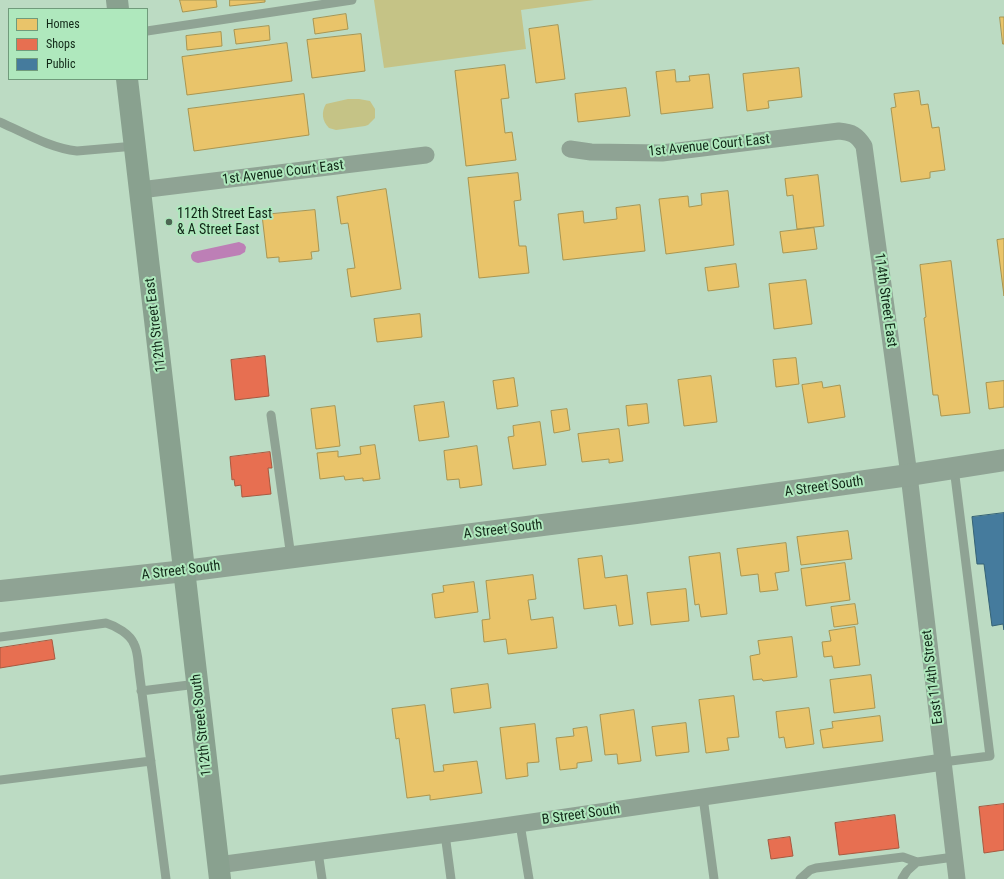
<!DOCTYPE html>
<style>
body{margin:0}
#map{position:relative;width:1004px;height:879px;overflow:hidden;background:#bcdbc3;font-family:"Roboto Condensed",sans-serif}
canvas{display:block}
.legend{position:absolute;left:8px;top:8px;width:140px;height:72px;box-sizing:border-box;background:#afe8bd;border:1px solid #709b7b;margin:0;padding:5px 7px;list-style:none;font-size:12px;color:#112717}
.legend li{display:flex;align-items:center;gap:8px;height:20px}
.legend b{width:20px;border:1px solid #709b7b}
</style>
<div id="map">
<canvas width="1004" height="879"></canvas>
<ul class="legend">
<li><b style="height:11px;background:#e9c46a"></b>Homes</li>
<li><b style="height:11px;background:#e76f51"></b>Shops</li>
<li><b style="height:11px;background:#457b9d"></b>Public</li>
</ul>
</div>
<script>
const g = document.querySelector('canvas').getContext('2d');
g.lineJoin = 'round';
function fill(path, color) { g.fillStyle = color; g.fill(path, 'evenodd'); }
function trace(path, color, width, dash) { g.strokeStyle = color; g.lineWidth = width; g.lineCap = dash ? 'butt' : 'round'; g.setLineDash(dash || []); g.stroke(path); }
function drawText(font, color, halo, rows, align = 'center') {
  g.font = font + ' "Roboto Condensed",sans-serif'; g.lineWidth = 4; g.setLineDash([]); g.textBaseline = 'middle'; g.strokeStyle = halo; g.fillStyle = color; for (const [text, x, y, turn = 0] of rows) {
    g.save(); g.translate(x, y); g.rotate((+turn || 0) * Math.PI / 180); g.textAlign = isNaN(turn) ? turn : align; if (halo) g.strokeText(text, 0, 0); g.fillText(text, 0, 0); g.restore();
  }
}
fill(new Path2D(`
 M374 0H594L521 10 526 49 384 68Z
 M348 99H359L370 101 375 109V118L368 125 365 126 336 130 329 128C322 121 321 112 326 104Z`), '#c5c386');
fill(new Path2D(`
 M239 242 244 244 246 247 245 252 240 255 198 263C193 262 191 260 191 255L193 252Z`), '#bd7fb6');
const homes = new Path2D(`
 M180 0H216L217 7 183 12Z
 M230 0H265V2L230 6Z
 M346 14 348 29 315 34 313 19Z
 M1000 17H1004V44H1003Z
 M558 25 565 79 536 83 529 29Z
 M269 26 270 40 236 44 234 30Z
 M221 32 222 46 187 50 186 36Z
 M361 34 365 71 312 78 307 40Z
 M287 43 292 81 187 95 182 57Z
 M505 65 509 98 501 99 505 133 512 132 516 160 466 166 455 71Z
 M799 68 802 97 768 101 769 108 747 111 743 74Z
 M675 70 676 82 690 81 689 76 709 74 713 108 661 114 656 72Z
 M626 88 630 116 578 122 575 94Z
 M919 91 921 105 928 104 932 128 939 127 945 170 930 172V178L901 182 891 108 896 107 894 94Z
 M304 94 309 135 194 151 188 109Z
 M518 173 521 200 514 201 519 246H526L529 273 479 278 468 178Z
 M818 175 824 226 797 229 793 195 787 196 785 179Z
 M386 189 401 289 351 297 347 269 355 268 348 223 341 224 337 197Z
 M728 191 734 245 666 254 659 199 688 196 689 207 702 205 701 194Z
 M640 205 645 251 563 260 558 214 583 211 584 223 617 219 616 208Z
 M315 210 319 251 311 252 312 259 279 262V257L267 258 262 215Z
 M814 228 817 249 783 253 780 232Z
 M1004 239V296L997 240Z
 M951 261 970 413 941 416 938 395H933L924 318 926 317 920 265Z
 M736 264 739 287 708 291 705 268Z
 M806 280 812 324 774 329 769 284Z
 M420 314 422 337 377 342 374 319Z
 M796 358 799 384 776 387 773 360Z
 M711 376 717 422 684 426 678 380Z
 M514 378 518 406 497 409 493 381Z
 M1004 381V407L989 409 986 383Z
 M822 382 823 388 840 385 845 417 808 423 802 385Z
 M444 402 449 437 419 441 414 406Z
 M647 404 649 423 628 426 626 406Z
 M335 406 340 446 316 449 311 409Z
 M567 409 570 430 554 433 551 411Z
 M540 422 546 465 513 469 508 437 514 436 513 426Z
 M619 429 623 461 609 463V459L582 462 578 434Z
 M375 445 380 479 363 481V478L345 480 344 476 320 479 317 453 338 451V457L361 454 360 447Z
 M477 446 482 485 460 488 459 479 447 480 444 451Z
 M848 531 852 559 801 565 797 537Z
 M786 543 789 571 775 573 778 590 760 592 758 574 741 576 737 549Z
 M720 553 727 614 701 617 699 604 695 605 689 557Z
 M602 556 605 578 627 575 633 624 619 626 616 605 584 609 578 559Z
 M845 563 850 600 806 606 801 569Z
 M533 575 536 599 528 600 531 620 553 617 557 648 508 654 506 639 484 642 482 620 490 619 486 581Z
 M474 582 478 612 435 618 432 594 444 592 443 586Z
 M686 589 689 621 651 625 647 593Z
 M855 604 858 624 834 627 831 607Z
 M855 627 860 665 834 668 832 656 824 657 822 642 831 641 829 631Z
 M792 637 797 677 763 681 762 679 753 680 750 656 760 654 758 641Z
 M871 675 875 708 834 713 830 680Z
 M488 684 491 708 454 713 451 689Z
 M734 696 739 737 727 738 729 750 706 753 699 700Z
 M425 705 434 772 444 771 443 765 477 761 482 793 430 800V795L407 798 399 738 396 739 392 709Z
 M809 708 814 744 786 748 784 737 779 738 776 712Z
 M634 710 641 761 618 764 617 754 605 755 600 715Z
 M880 716 883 741 823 748 820 730 833 728 832 722Z
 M686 723 689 752 656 756 652 727Z
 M535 724 539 762 527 763 528 776 506 779 500 728Z
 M587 727 592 761 577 763V768L560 770 556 738 574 736 573 729Z`);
fill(homes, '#e9c46a');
trace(homes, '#a89551', 1);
const shops = new Path2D(`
 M265 356 269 396 235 400 231 360Z
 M270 452 272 468H268L271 494 242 497 241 485 235 486 234 479 232 480 230 457Z
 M52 640 55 659 0 668V648Z
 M1004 804V850L984 853 979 807Z
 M895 815 899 848 839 855 835 823Z
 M790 837 793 856 771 859 768 840Z`);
fill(shops, '#e76f51');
trace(shops, '#a75940', 1);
const public = new Path2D(`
 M1004 513V630L1003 624 992 626 984 564H977L972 517Z`);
fill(public, '#457b9d');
trace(public, '#356275', 1);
trace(new Path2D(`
 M147 31 352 0
 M0 122C25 133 50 148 77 151L135 146
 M271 415 291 557
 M0 637 106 623C116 626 130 634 134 644 138 651 138 662 139 670L166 879
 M141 691 197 684
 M943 762 990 756 954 468
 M0 780 151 761
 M703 797 714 879
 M520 824 529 879
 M445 834 451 879
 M318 852 322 879
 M800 879 810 870 816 868 903 857 917 862 954 857
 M902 879 907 871 917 862`), '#8fa394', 9);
trace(new Path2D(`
 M570 149 591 152 662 153 839 131C852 132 857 135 864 146L909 475 957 879
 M140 190 426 155
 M218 865 470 831 943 762`), '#8fa394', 17);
trace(new Path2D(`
 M0 591 185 571 636 513 909 475 1004 460`), '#8fa394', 22);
trace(new Path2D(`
 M117 0 118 9
 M127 79 220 879`), '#89a18f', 22);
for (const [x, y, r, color] of [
 [169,222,4,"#4d6653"]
]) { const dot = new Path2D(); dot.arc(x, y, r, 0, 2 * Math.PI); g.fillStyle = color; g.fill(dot); trace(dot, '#afe8bd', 1.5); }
drawText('14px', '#112717', '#afe8bd', [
 ["1st Avenue Court East",709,146,-6],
 ["1st Avenue Court East",283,173,-7],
 ["114th Street East",885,300,82],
 ["112th Street East",156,325,-97],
 ["A Street South",824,487,-8],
 ["A Street South",503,530,-7],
 ["A Street South",181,571,-7],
 ["East 114th Street",933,677,-97],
 ["112th Street South",202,725,-96],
 ["B Street South",581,815,-8]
]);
drawText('14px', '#112717', '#afe8bd', [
 ["112th Street East",177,214],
 ["& A Street East",177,230]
], 'left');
</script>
